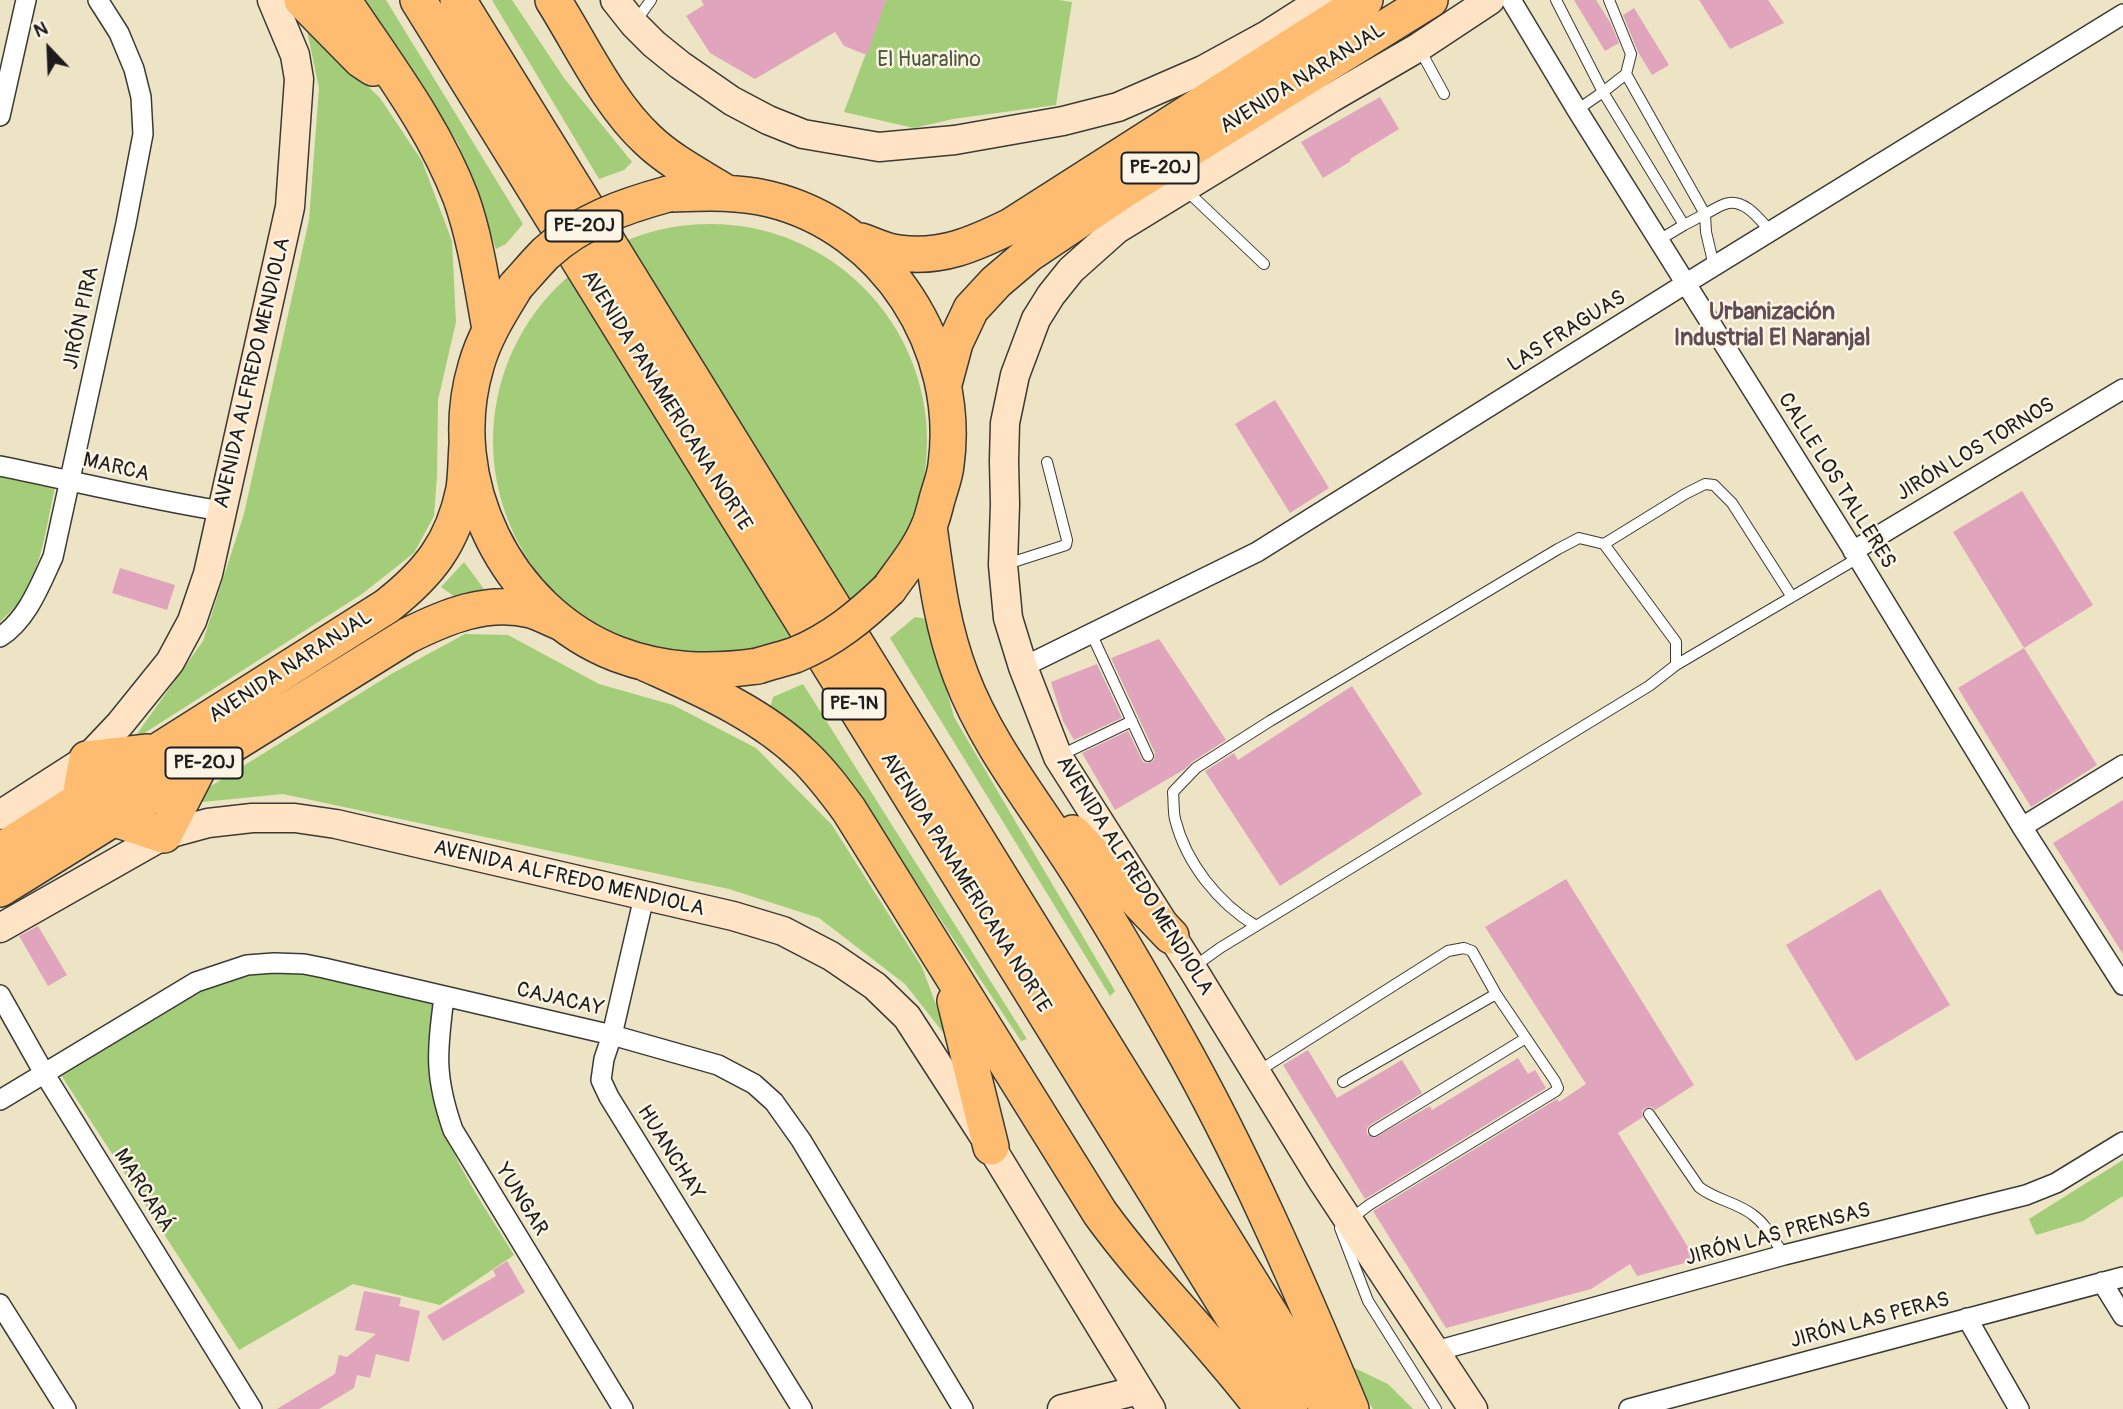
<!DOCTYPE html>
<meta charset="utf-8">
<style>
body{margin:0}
#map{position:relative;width:2123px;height:1409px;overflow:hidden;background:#ece4c4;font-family:Pangolin,sans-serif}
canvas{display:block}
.north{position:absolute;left:14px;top:14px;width:70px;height:70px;-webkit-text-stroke:5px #fcf5e5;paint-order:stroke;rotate:337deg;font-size:19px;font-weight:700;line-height:28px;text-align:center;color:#1c1c1c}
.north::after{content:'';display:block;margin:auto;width:24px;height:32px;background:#1c1c1c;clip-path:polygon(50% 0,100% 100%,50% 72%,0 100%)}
</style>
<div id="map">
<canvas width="2123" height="1409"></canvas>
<div class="north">N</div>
</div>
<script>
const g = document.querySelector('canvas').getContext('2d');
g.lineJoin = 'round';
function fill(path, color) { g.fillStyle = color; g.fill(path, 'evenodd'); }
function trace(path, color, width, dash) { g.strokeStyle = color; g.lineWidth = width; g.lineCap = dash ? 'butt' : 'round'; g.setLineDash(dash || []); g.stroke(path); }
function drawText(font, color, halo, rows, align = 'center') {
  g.font = font + ' Pangolin,sans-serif'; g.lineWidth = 5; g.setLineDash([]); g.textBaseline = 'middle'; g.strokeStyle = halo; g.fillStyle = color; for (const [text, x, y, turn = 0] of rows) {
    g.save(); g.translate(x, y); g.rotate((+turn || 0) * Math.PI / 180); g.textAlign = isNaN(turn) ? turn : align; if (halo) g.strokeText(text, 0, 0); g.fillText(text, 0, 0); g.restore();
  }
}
fill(new Path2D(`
 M366 0H386L523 224 506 244 496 249 459 145Z
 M492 0H512L564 78 632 162 624 170 599 179Z
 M886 0H1059L1072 2 1056 105 953 119 914 128 844 112Z
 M306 26 380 98 422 161 452 241 456 322 438 400 437 476 434 516 414 553 362 594 132 741 203 641 244 514 309 220 319 88Z
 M493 441a217 217 0 1 1 434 0a217 217 0 1 1-434 0Z
 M0 476 55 488C46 526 42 570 19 602 13 609 6 616 0 622Z
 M464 562 484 589 455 597 441 587Z
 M915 617 927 619 954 717 1115 991 1110 996 890 638Z
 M465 634 508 635 599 684 673 705 756 748 832 825 922 967 949 1040 905 984 819 918 729 889 283 794 182 804 393 673Z
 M803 684 1027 1039 1021 1041 846 776 770 708 773 697Z
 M271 971 305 973 435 1004C432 1027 427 1051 430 1074 436 1140 481 1200 514 1255L440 1305 353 1284 239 1350 61 1075 186 996 242 973Z
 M2123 1160V1196L2083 1221 2036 1235 2029 1219Z
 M1348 1365 1388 1384 1413 1409H1373Z`), '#a3cd79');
fill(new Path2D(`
 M701 0H886L867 55 844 46 835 32 755 79 710 53 686 16 704 5Z
 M1574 0H1596L1610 22 1619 43 1605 51Z
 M1699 0H1768L1784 23 1730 49Z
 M1634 8 1669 65 1652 75 1638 52 1623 15Z
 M1380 97 1399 129 1350 159 1351 161 1323 178 1301 142Z
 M1275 400 1329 488 1290 513 1235 424Z
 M2022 491 2093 605 2024 648 1953 532Z
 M120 568 175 585 167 610 112 593Z
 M1159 639 1226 740 1192 762 1185 769 1115 810 1082 753 1128 731 1143 762 1148 763 1154 760 1155 753 1111 658Z
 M2024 648 2097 765 2031 807 1958 688Z
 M1097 664 1122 718 1074 740 1063 721 1051 682Z
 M1352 686 1422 794 1280 886 1205 771 1234 753 1238 760Z
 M2123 800V954L2053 843Z
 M1566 879 1694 1085 1655 1110 1652 1107 1645 1108 1642 1111 1643 1117 1618 1133 1696 1260 1637 1276 1630 1264 1591 1289 1446 1328 1373 1211 1557 1099 1559 1102 1586 1084 1485 927Z
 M1880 889 1950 1005 1856 1061 1786 945Z
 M38 926 67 975 48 986 19 936Z
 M1308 1050 1337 1098 1402 1060 1422 1093 1370 1125 1367 1128V1134L1374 1138 1430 1106 1432 1110 1518 1058 1528 1074 1535 1070 1546 1088 1365 1199 1283 1065Z
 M507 1261 525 1292 443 1341 427 1316 496 1276 493 1270Z
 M364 1291 401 1298 399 1306 420 1311 409 1362 376 1354 370 1378 357 1375 354 1388 319 1409H277L335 1374 339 1355 347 1357 376 1334 355 1330Z`), '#e0a4bd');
const lane = new Path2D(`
 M1556 0 1603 92 1577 110
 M1609 0 1631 54 1626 74 1603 92 1684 225 1659 240
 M636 21 651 0
 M1419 48 1444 94
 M1626 74 1705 214 1684 225
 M1187 191 1264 264
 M1714 266 1706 232 1705 214C1712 211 1718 206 1725 204 1744 197 1760 220 1771 232
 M1604 544 1685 494 1705 484 1714 485 1732 503 1792 597
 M1007 564 1066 545 1067 540 1047 462
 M1091 633 1148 756
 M1676 665 1858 558
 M1059 756 1132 721
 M1195 966 1220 948 1649 686 1676 665V642L1604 544 1579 538 1558 549 1270 721 1196 768 1173 792C1174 801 1173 810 1175 819 1186 863 1218 903 1256 926
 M1257 1072 1448 951 1464 948 1472 951 1496 994 1555 1081 1558 1088 1556 1091 1369 1205 1352 1218
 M1343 1082 1496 994
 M1649 1114 1699 1187C1715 1200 1737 1202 1753 1215 1767 1225 1775 1242 1784 1255
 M1374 1131 1526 1038
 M1340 1228 1368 1301 1436 1409`);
const street = new Path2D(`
 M1511 0 1577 110 1858 558 2022 827 2123 985
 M0 116 26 0
 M0 466C74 481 147 499 222 511
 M1853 551 2123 389
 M0 637C27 620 40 585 53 557L126 223 143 134 141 97 134 69 119 33 98 0
 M1023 667 1257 552 1685 284 2123 14
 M2022 827 2123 765
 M644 897 612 1035 604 1059 601 1080 609 1097 802 1409
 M0 995 44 1073 252 1409
 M444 997C437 1052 434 1076 453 1130L623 1409
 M0 1100 196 982 247 965 274 963 304 964 324 968 612 1035 718 1065 754 1084 774 1102 801 1140 963 1409
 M2102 1282 2123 1316
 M0 1304 66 1409
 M1967 1318 2019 1409
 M1436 1351 1784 1255 2026 1195 2056 1183 2123 1142
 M1629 1409 2123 1277`);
const secondary = new Path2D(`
 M615 0 634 24 654 44 680 65 732 101 768 120 803 134 879 147 955 140 1063 121 1118 107 1203 70 1267 35 1322 0
 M0 815 87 759 120 724 170 662 192 621 208 574 290 207 299 79 295 55 272 0
 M0 928 164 835 208 823 252 818H295L336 824 733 916 783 931 831 956 875 986 907 1017 991 1147 1151 1409
 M1062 1409 1139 1390
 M1473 1409 1320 1177 1192 968 1058 757 1023 667 1008 618 1003 565 1005 504 1004 461 1005 423 1015 375 1036 319 1051 295 1071 270 1117 229 1331 98 1419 47 1490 0`);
const highway = new Path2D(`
 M302 0 361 60 373 68
 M343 0C386 65 433 125 461 198 476 240 482 286 490 329
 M418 0 1290 1409
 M458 0 1329 1409
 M553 0C582 46 608 103 648 140 670 161 699 176 725 192
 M668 194C703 193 735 191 769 199 886 227 962 348 946 465 945 475 941 486 938 496 935 506 933 517 929 526 920 549 903 569 889 589
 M861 241C873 245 886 252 899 253 941 259 974 244 1011 226L1365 0
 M516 286C500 312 484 337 476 366 442 480 506 611 617 654 664 672 709 673 758 666
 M944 384 955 343 971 309 996 282 1029 254 1121 192 1430 0
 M929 526C936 577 942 627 961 676 985 740 1029 796 1066 853 1105 912 1140 973 1175 1035 1243 1155 1298 1282 1351 1409
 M645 663C700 688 760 713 804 756 821 772 835 791 849 810L1100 1213C1150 1282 1212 1341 1263 1409
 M79 802 87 759 148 752
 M112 818 164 835 200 765
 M1073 833 1171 936
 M0 851 387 606C429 573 453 543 464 489 466 475 466 459 467 445
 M0 889 407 636C445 617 487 599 531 610 541 613 552 619 562 623
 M955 1001 991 1147`);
trace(lane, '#3b3a35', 12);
trace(street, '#3b3a35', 22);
trace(secondary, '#3b3a35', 31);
trace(highway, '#3b3a35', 38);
trace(lane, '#fff', 10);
trace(street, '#fff', 19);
trace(secondary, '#fee4c5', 28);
trace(highway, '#fdbc6f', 35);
const highwayBridge = new Path2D(`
 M516 286C526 275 536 263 546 253 581 221 624 206 668 194
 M758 666C770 662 783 659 795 655 832 640 861 616 889 589`);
trace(highwayBridge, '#3b3a35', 38, []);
trace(highwayBridge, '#fdbc6f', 35);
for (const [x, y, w] of [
 [1160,168,77],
 [584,226,77],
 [854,704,63],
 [204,763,77]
]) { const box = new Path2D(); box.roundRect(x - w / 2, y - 15.5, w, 31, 5); g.fillStyle = '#fcf5e5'; g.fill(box); trace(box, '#1c1c1c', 2); }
drawText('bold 19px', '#1c1c1c', null, [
 ["PE-20J",1160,168],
 ["PE-20J",584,226],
 ["PE-1N",854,704],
 ["PE-20J",204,763]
]);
drawText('21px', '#4b5a3d', '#fcf5e5', [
 ["El Huaralino",929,61]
]);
drawText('21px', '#1c1c1c', '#fcf5e5', [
 ["AVENIDA NARANJAL",1303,79,-32],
 ["JIRÓN PIRA",82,318,-78],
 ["LAS FRAGUAS",1567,332,-32],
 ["AVENIDA ALFREDO MENDIOLA",253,373,-77],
 ["AVENIDA PANAMERICANA NORTE",666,401,58],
 ["JIRÓN LOS TORNOS",1976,450,-31],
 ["MARCA",116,468,13],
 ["CALLE LOS TALLERES",1836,481,58],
 ["AVENIDA NARANJAL",291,667,-33],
 ["AVENIDA ALFREDO MENDIOLA",1134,876,58],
 ["AVENIDA ALFREDO MENDIOLA",569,879,13],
 ["AVENIDA PANAMERICANA NORTE",965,883,58],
 ["CAJACAY",560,1000,13],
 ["HUANCHAY",670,1153,58],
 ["MARCARÁ",143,1191,58],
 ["YUNGAR",521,1200,58],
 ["JIRÓN LAS PRENSAS",1778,1235,-15],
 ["JIRÓN LAS PERAS",1870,1321,-15]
]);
drawText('bold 23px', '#614c54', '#fcf5e5', [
 ["Urbanización",1772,313],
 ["Industrial El Naranjal",1772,339]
]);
</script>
